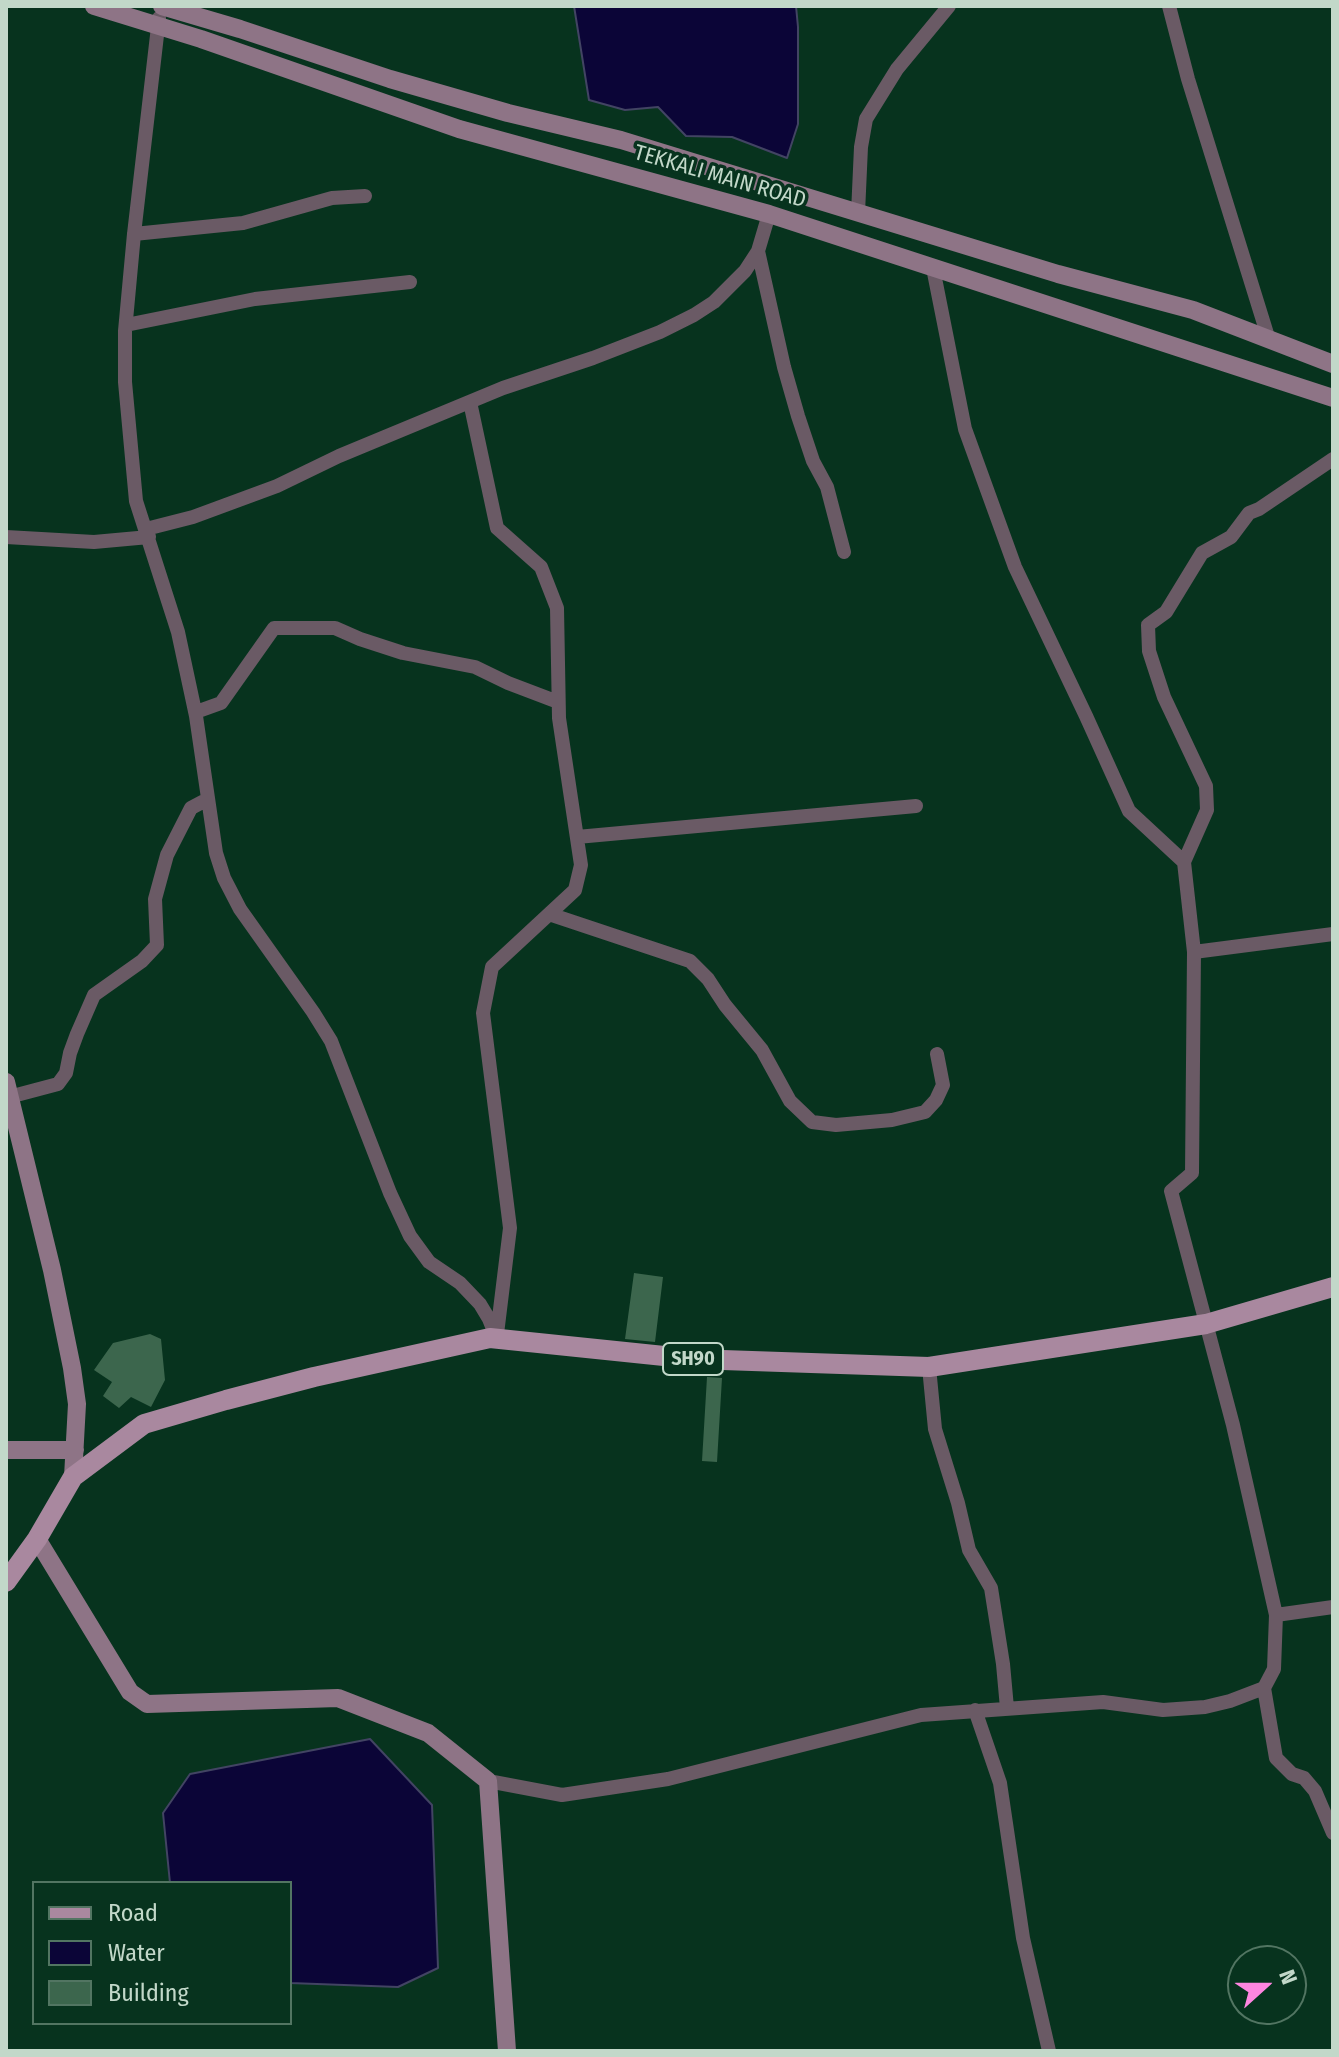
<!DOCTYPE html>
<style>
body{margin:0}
#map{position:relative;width:1339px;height:2057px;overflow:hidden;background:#07331e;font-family:"Fira Sans Condensed",sans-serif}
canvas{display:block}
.frame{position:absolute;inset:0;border:8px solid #c2d8c9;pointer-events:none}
.legend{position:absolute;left:32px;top:1881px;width:260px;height:144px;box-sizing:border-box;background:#07331e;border:2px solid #527562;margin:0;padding:10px 14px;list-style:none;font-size:24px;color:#c2d8c9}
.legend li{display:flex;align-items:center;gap:16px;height:40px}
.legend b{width:40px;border:2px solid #527562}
.north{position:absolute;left:1227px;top:1945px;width:80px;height:80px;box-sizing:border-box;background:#07331e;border:2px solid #527562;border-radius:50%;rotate:69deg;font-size:22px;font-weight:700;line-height:32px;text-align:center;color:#c2d8c9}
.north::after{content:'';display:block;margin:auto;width:28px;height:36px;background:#fe86e0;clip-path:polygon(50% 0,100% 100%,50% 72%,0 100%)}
</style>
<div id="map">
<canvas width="1339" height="2057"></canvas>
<div class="frame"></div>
<ul class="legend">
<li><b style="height:10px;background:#a9889f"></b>Road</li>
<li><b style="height:22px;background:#0b0537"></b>Water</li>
<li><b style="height:22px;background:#3c664d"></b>Building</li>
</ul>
<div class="north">N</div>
</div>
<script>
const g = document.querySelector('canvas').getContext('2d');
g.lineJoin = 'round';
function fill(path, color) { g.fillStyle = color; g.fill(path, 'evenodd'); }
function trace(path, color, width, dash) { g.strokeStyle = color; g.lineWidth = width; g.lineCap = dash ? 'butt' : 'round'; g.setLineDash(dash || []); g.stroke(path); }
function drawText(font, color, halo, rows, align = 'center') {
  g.font = font + ' "Fira Sans Condensed",sans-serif'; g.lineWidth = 7; g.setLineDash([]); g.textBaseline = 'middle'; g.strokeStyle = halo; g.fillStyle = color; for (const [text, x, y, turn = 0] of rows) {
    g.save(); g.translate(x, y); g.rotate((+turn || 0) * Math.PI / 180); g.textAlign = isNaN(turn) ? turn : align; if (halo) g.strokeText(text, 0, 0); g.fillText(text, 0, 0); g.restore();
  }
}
const water = new Path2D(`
 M574 6H796L798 27V124L787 158 732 137 686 136 658 107 625 110 589 100Z
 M370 1739 432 1805 438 1968 398 1987 290 1983V1883H170L163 1813 190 1774Z`);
fill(water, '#0b0537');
trace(water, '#424463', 2);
fill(new Path2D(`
 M634 1273 663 1277 655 1342 625 1339Z
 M150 1334 161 1339 165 1380 151 1407 131 1397 119 1408 103 1396 112 1382 94 1370 113 1343Z
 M707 1377 722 1378 717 1462 702 1461Z`), '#3c664d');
trace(new Path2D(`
 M1169 6 1188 79 1269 340
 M159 18 134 234 125 331V382L136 501 178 632 196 716 216 853 224 878 240 909 313 1012 331 1041 390 1193 410 1236 429 1262 460 1283 480 1304 489 1319 497 1339
 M858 213 861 147 866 119 897 69 949 6
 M134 234 243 223 332 198 365 196
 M758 251 784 367 798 416 813 461 827 487 844 552
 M126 325 255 299 410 282
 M470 402 497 528 541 567 557 608 559 718 581 865 575 890 492 967 483 1013 510 1228 497 1334
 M146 529 193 517 277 486 339 456 503 388 593 358 660 332 694 315 714 302 745 271 758 251 769 214
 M6 537 94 542 149 537
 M196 712 221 703 274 628H335L360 639 403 653 475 667 508 683 558 702
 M577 837 916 806
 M1184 862 1207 810 1206 786 1164 697 1149 651 1148 625 1166 612 1202 553 1231 537 1249 513 1259 509 1333 459
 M549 914 690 961 708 979 725 1005 762 1050 790 1101 812 1122 836 1125 892 1120 925 1112 936 1100 943 1085 937 1054
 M1194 952 1333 934
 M9 1097 58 1084 66 1073 70 1053 77 1034 94 995 142 961 157 945 155 899 167 855 191 808 208 799
 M929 1367 935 1429 958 1503 969 1550 991 1588 1003 1664 1007 1708
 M1276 1615 1333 1607
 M1264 1688 1276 1758 1292 1774 1304 1778 1315 1791 1333 1833
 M975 1710 1000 1783 1023 1938 1049 2051
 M488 1781 562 1795 668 1779 921 1715 1103 1702 1163 1710 1205 1707 1230 1701 1264 1688 1274 1669 1276 1615 1233 1425 1171 1191 1192 1173 1194 952 1184 862 1129 811 1086 716 1015 567 965 429 933 268`), '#6a5a65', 14);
trace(new Path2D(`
 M94 6 201 39 459 129 769 214 1333 398
 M162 6 240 29 390 79 508 113 621 140 1058 274 1193 310 1333 364
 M6 1082 52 1270 72 1368 77 1404 73 1477
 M6 1450H75
 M37 1539 130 1692 147 1704 338 1698 428 1733 488 1781 507 2051`), '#8e7486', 18);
trace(new Path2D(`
 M6 1582 37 1539 73 1477 144 1424 226 1400 314 1377 490 1338 693 1359 929 1367 1206 1324 1333 1287`), '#a9889f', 20);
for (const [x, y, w] of [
 [693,1359,60]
]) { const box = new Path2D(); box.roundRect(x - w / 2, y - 16, w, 32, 6); g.fillStyle = '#07331e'; g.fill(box); trace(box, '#c2d8c9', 2); }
drawText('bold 20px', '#c2d8c9', null, [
 ["SH90",693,1359]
]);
drawText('22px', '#c2d8c9', '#07331e', [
 ["TEKKALI MAIN ROAD",720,177,16]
]);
</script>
